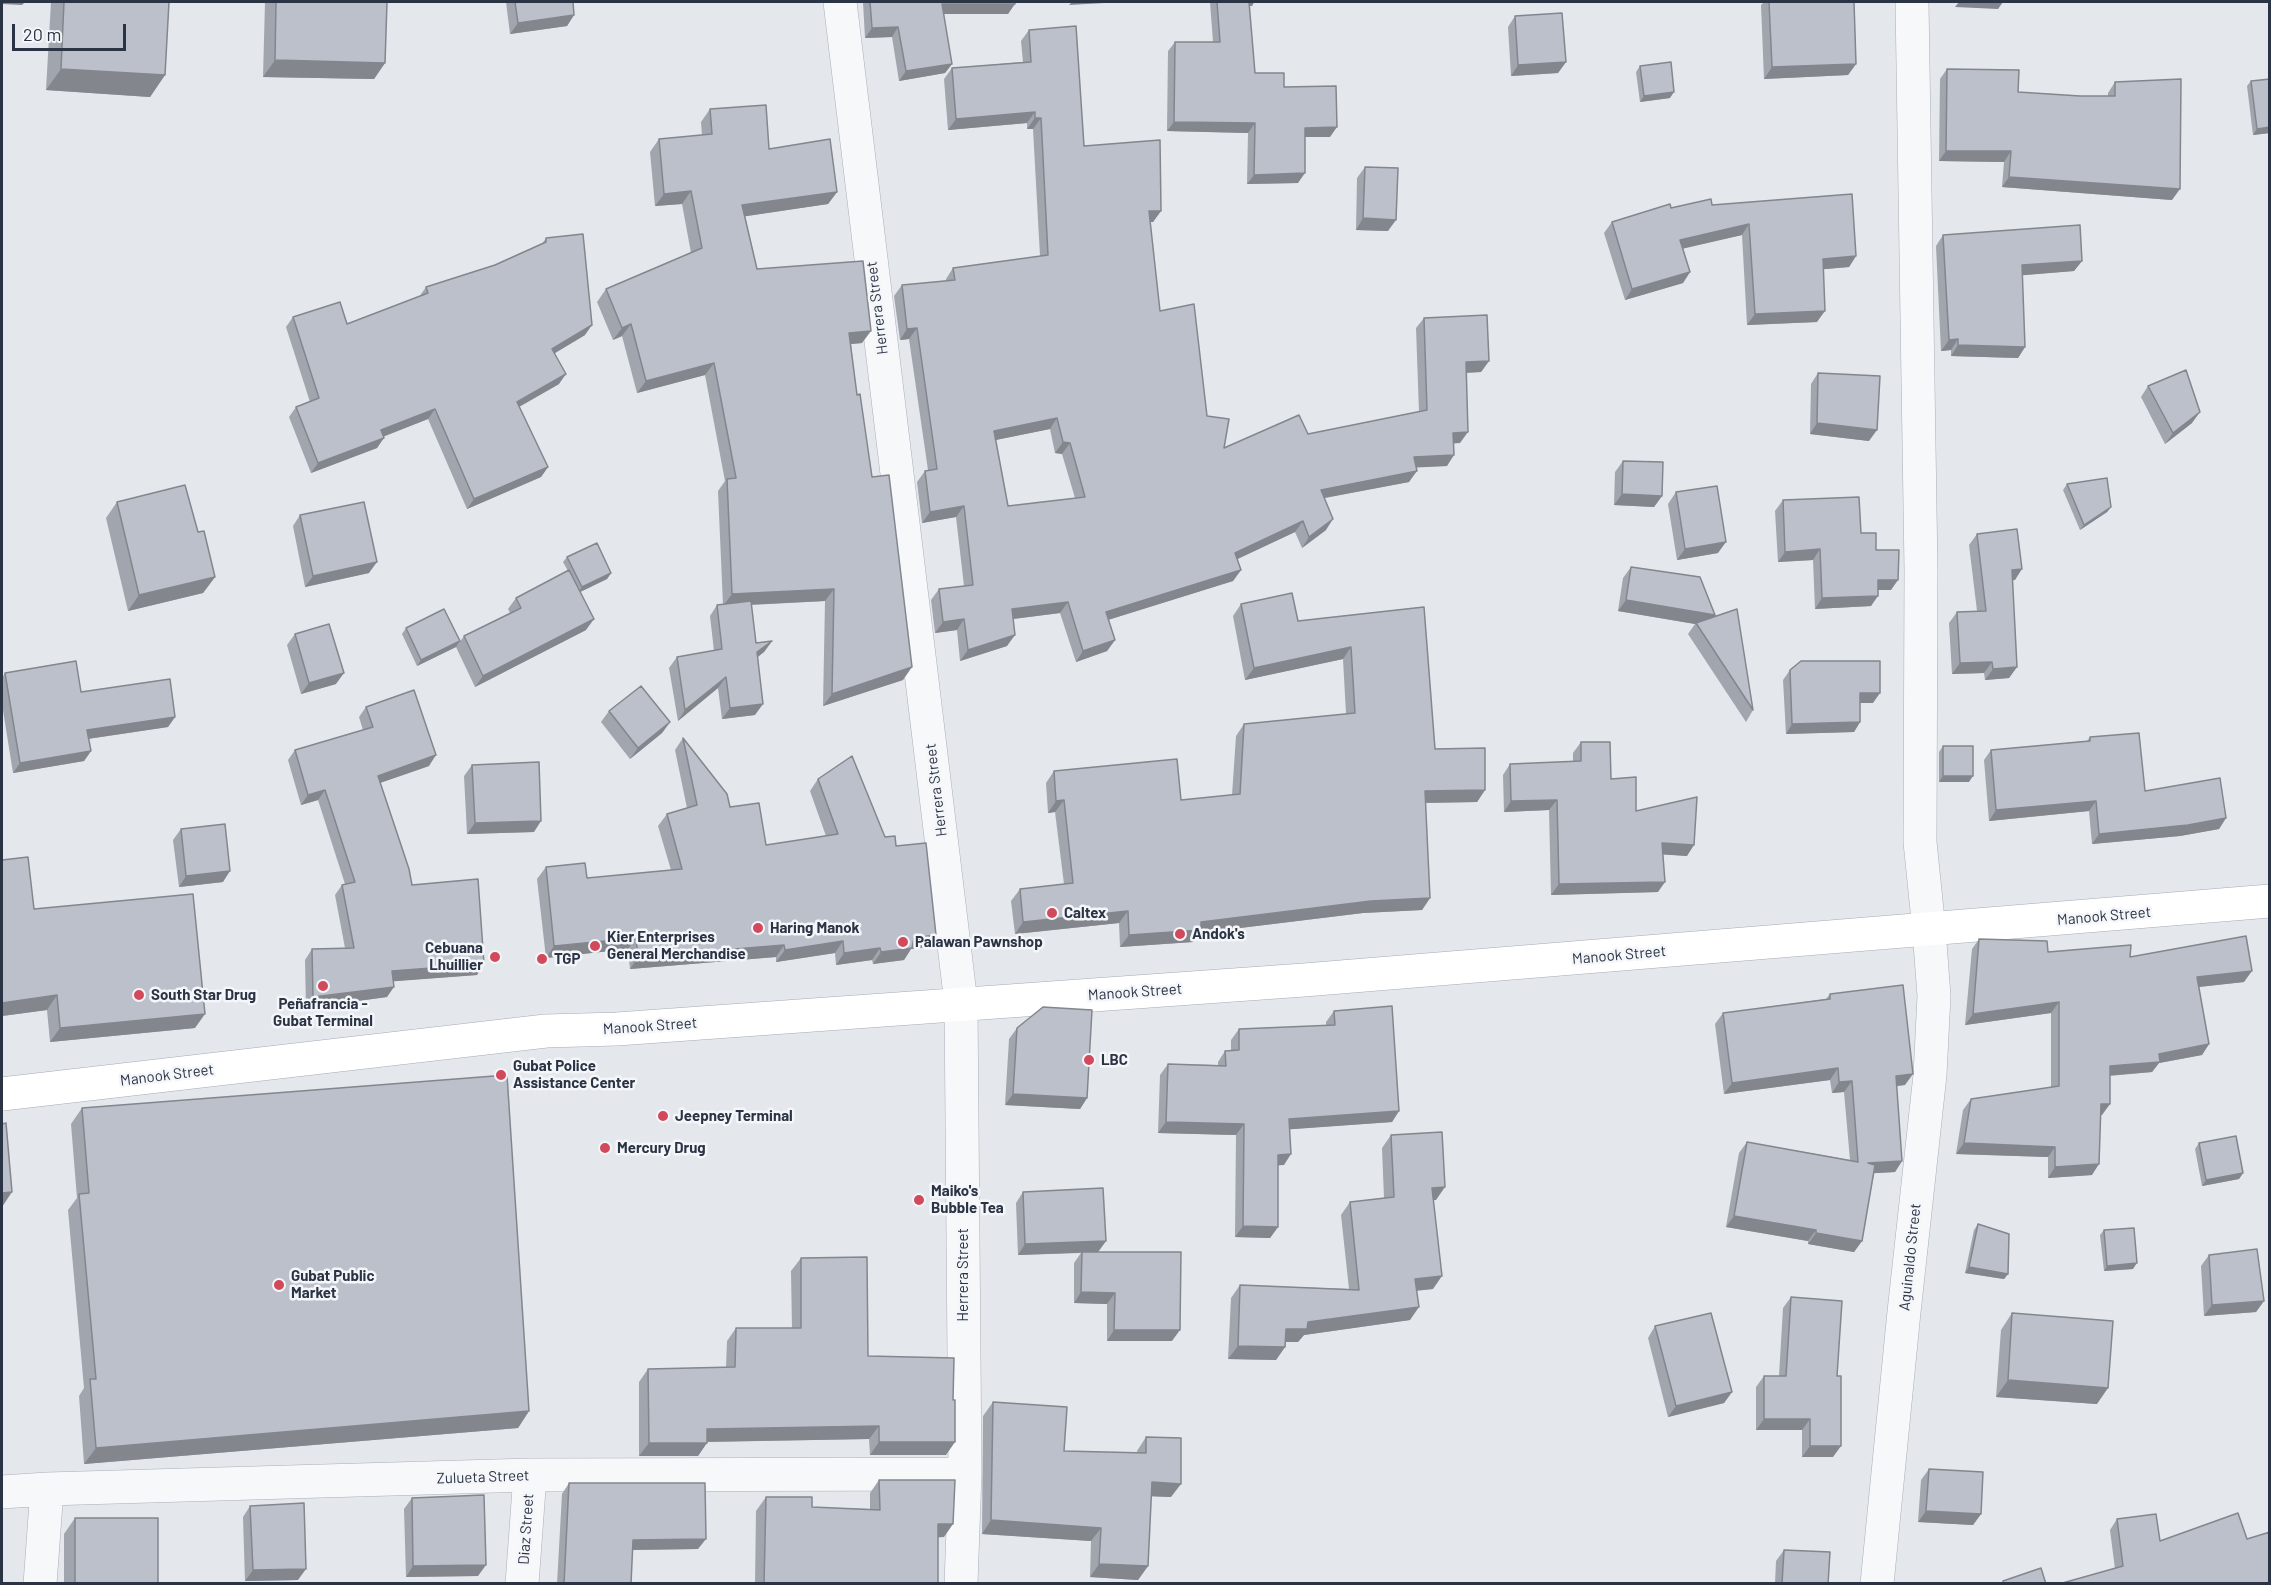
<!DOCTYPE html>
<meta charset="utf-8">
<style>
body{margin:0}
#map{position:relative;width:2271px;height:1585px;overflow:hidden;background:#e4e7ec;font-family:Barlow,sans-serif}
canvas{display:block}
.frame{position:absolute;inset:0;border:3px solid #2b3445;pointer-events:none}
.scale{position:absolute;left:12px;top:24px;width:114px;height:27px;box-sizing:border-box;border:3px solid #2b3445;border-top:0;padding-left:8px;font-size:18px;line-height:21px;white-space:nowrap;color:#2b3445;-webkit-text-stroke:4px #f4f6f9;paint-order:stroke}
</style>
<div id="map">
<canvas width="2271" height="1585"></canvas>
<div class="frame"></div>
<div class="scale">20 m</div>
</div>
<script>
const g = document.querySelector('canvas').getContext('2d');
g.lineJoin = 'round';
function trace(path, color, width, dash) { g.strokeStyle = color; g.lineWidth = width; g.lineCap = dash ? 'butt' : 'round'; g.setLineDash(dash || []); g.stroke(path); }
function fill(path, color) { g.fillStyle = color; g.fill(path, 'evenodd'); }
function drawText(font, color, halo, rows, align = 'center') {
  g.font = font + ' Barlow,sans-serif'; g.lineWidth = 5; g.setLineDash([]); g.textBaseline = 'middle'; g.strokeStyle = halo; g.fillStyle = color; for (const [text, x, y, turn = 0] of rows) {
    g.save(); g.translate(x, y); g.rotate((+turn || 0) * Math.PI / 180); g.textAlign = isNaN(turn) ? turn : align; if (halo) g.strokeText(text, 0, 0); g.fillText(text, 0, 0); g.restore();
  }
}
const minor = new Path2D(`
 M840 2 961 1003 965 1474 961 1584
 M2 1492 47 1489 530 1475 965 1474
 M40 1584 47 1489
 M522 1584 530 1475
 M1877 1584 1904 1312 1930 1075 1934 996 1929 930 1920 842 1921 570 1912 2`);
const major = new Path2D(`
 M2 1094 546 1031 617 1029 1304 980 2270 901`);
trace(minor, '#a9aeb7', 34);
trace(major, '#a3abb8', 34);
trace(minor, '#f7f8fa', 33);
trace(major, '#fff', 33);
fill(new Path2D(`
 M51 2H169L165 75 150 97 46 90Z
 M265 2H387L385 63 374 79 263 77Z
 M506 2H573L574 15 567 26 510 34Z
 M863 2H1015L1008 14H943L952 64 945 73 899 81 892 37 865 38Z
 M1210 2H1254L1252 6H1249L1255 73 1284 87 1330 137H1305L1298 183 1247 184 1248 133 1167 131 1168 51 1175 42H1213Z
 M1764 2H1854L1856 64 1848 75 1764 79 1761 5Z
 M1515 16 1566 62 1558 73 1511 76 1508 27Z
 M1029 30 1084 146 1161 211 1153 222H1150L1160 311 1207 416 1224 448 1308 434 1419 412 1416 328 1424 318 1489 361 1481 372 1466 373 1460 443H1454L1447 466 1416 467 1409 482 1325 498 1326 530 1302 548 1295 532 1237 559 1241 570 1233 581 1108 620 1115 640 1107 651 1076 662 1060 613 1013 619 1007 646 960 661 957 630 935 633 931 600 939 589 964 586 956 517 922 523 917 482 925 471 928 470 909 339 900 340 894 296 902 285 946 281V279L953 268 1040 256 1033 129H1027V123L948 130 944 79 952 68 1023 62 1021 41ZM1050 429 1055 453 1062 454 1075 498 1008 506 995 440Z
 M1640 66 1670 98 1640 102 1636 72Z
 M1947 69 2018 92 2080 96H2108V93L2115 82 2172 200 2002 187 2004 162 1939 161 1940 79Z
 M2251 81 2270 133 2253 135 2247 86Z
 M710 109 769 149 837 192 828 204 745 216 757 269 862 343 851 344 857 395 903 680 823 706 825 601 751 605 756 643 772 641 764 652 758 657 755 715 722 719 718 688 678 721 669 668 677 657 714 651 710 616 717 605H723L718 491 725 481 705 375 637 393 622 336 613 340 597 302 606 289 691 253 682 204 655 206 650 152 659 139 702 135 701 122Z
 M1365 167 1388 231 1356 230 1357 178Z
 M1712 205 1856 256 1849 267 1823 269 1817 322 1747 325 1742 235 1683 248 1690 272 1683 283 1625 300 1604 233 1612 222 1671 208Z
 M1943 235 2082 261 2074 271 2022 275 2025 347 2018 358 1951 356V350L1941 351 1936 246Z
 M546 238 585 335 555 353 559 384 519 407 548 467 541 477 467 509 428 419 383 437 377 448 311 473 289 417 296 407 310 402 286 327 293 317 347 324 419 297 426 287 495 265 542 244Z
 M1818 373 1869 441 1810 434 1811 384Z
 M2148 386 2192 423 2165 444 2141 397Z
 M1623 461 1662 496 1654 507 1614 505 1615 472Z
 M2067 484 2111 507 2107 512 2080 530 2063 490Z
 M1676 492 1718 553 1677 560 1668 504Z
 M1783 500 1861 533 1876 550 1891 590H1878L1871 606 1815 609 1813 560 1778 562 1775 511Z
 M117 502 198 532 215 577 203 593 128 611 106 518Z
 M300 515 369 573 305 587 293 526Z
 M1977 534 2015 580H2012L2017 667 2009 678 1985 680 1984 673 1952 674 1949 623 1957 612 1977 611 1969 545Z
 M567 557 611 573 607 579 580 592 586 630 475 687 456 647 464 636 510 613 508 609 516 598 568 571 563 562Z
 M1631 567 1713 617 1753 710 1746 722 1688 634 1695 624 1618 611 1623 578Z
 M1241 604 1298 621 1424 607 1435 749 1485 790 1477 802 1425 803 1430 898 1422 910 1363 913 1199 933 1193 942 1120 947 1119 923 1015 934 1011 901 1020 889 1064 884 1055 812 1048 813 1046 783 1054 771 1181 800 1232 795 1236 736 1244 724 1346 714 1343 659 1245 680 1233 616Z
 M406 628 460 641 456 647 417 666 402 634Z
 M295 634 336 684 301 694 287 645Z
 M1790 670 1873 703H1860V722L1854 732 1786 734 1783 680Z
 M5 673 81 692 175 717 168 727 88 739 91 751 84 761 13 773 2 704V678Z
 M366 707 429 766 380 783 412 885 484 964 477 975 393 981 387 997 306 1008 305 960 312 949 345 948 335 895 342 885 345 884 318 800 301 805 288 760 295 750 363 730 359 717Z
 M609 711 670 722 662 733 630 759 601 722Z
 M2090 737 2145 791 2226 818 2219 829 2180 836 2092 844 2089 811 1989 821 1984 760 1991 750 2087 741Z
 M683 738 730 807 766 845 826 836 810 791 818 779 896 846 936 935 928 947 911 949 904 960 873 964 872 960 836 965 835 953 776 962V957L630 969 628 949 546 958 537 879 546 867 587 878 671 870 658 826 667 814 687 808 675 750Z
 M1581 742 1611 779 1636 811 1687 856 1663 854 1658 892 1551 895 1549 810 1504 812 1503 775 1510 764 1573 762V753Z
 M1943 746 1969 782H1939V752Z
 M472 765 534 832 467 834 464 776Z
 M181 829 223 882 179 887 173 840Z
 M2 860 34 909 195 1028 50 1042 47 1010 2 1016Z
 M1979 939 2048 952 2130 957 2244 982 2199 987 2209 1044 2202 1055 2159 1063 2152 1072 2110 1076 2102 1115H2101L2092 1175 2048 1178V1157L1956 1154 1963 1110 1971 1099 2051 1087V1013L1965 1025 1972 949Z
 M1830 994 1905 1085 1896 1086 1902 1161 1895 1172 1874 1173 1862 1241 1854 1252 1808 1244V1241L1726 1227 1739 1153 1747 1142 1850 1160 1844 1092 1832 1093 1830 1080 1724 1094 1715 1024 1723 1013 1826 999Z
 M1334 1011 1399 1111 1392 1122 1290 1129 1284 1165H1278V1227L1270 1238 1235 1237 1236 1135 1158 1133 1160 1075 1168 1064 1218 1065V1062L1225 1051H1231V1040L1239 1029 1326 1026V1022Z
 M1017 1028 1087 1098 1080 1109 1005 1105 1009 1039Z
 M82 1108 529 1411 518 1428 84 1464 79 1396 84 1388 68 1210 77 1198 71 1124Z
 M1391 1135 1436 1200H1433V1289L1417 1290 1410 1320 1304 1335 1298 1342H1286L1285 1347 1276 1360 1228 1359 1231 1298 1240 1285 1349 1289 1341 1215 1350 1202 1384 1198 1382 1148Z
 M2199 1143 2243 1173 2239 1179 2202 1186 2195 1149Z
 M1023 1192 1106 1241 1098 1252 1172 1341H1107V1304L1074 1303V1263L1081 1253 1018 1255 1016 1203Z
 M1978 1224 2008 1274 2004 1279 1965 1273 1974 1230Z
 M2104 1230 2133 1269 2104 1271 2100 1235Z
 M2209 1255 2264 1301 2256 1312 2204 1316 2201 1266Z
 M801 1258 868 1356 946 1455H870L869 1439 707 1442 698 1456H639V1382L648 1369 726 1367 727 1341 736 1328H792L791 1271Z
 M1791 1297 1837 1376 1833 1457H1802V1430H1756V1387L1764 1376H1779L1783 1308Z
 M2012 1313 2097 1404 1996 1397 2001 1330Z
 M1655 1326 1732 1392 1724 1403 1668 1417 1648 1338Z
 M993 1402 1064 1451 1137 1453V1451L1146 1437 1171 1497 1151 1496 1148 1566 1138 1580 1090 1577 1091 1541 982 1534 983 1416Z
 M1929 1469 1981 1514 1973 1525 1918 1522 1921 1480Z
 M879 1480 944 1537H938V1584H755L756 1511 766 1497 812 1507 870 1509V1493Z
 M569 1483 698 1549 632 1550 631 1584H557L562 1494Z
 M412 1498 478 1576 406 1577 404 1509Z
 M250 1506 298 1580 245 1581 243 1517Z
 M75 1518 158 1584H64V1534Z
 M2117 1519 2160 1541 2247 1539 2270 1584 2115 1569 2110 1530Z
 M1784 1550 1828 1584H1775L1776 1561Z`), '#a1a5ae');
fill(new Path2D(`
 M2 2H25L22 5 2 4Z
 M1072 2H1122L1069 5Z
 M1245 2H1254L1252 6H1242Z
 M1959 2H2003L1998 9 1955 7Z
 M942 4H1015L1008 14H935Z
 M574 15 567 26 510 34 518 23Z
 M898 27 892 37 865 38 872 28Z
 M275 60 385 63 374 79 263 77Z
 M1566 62 1558 73 1511 76 1518 65Z
 M952 64 945 73 899 81 906 71Z
 M1856 64 1848 75 1764 79 1772 67Z
 M61 69 165 75 150 97 46 90Z
 M1674 92 1670 98 1640 102 1644 96Z
 M1035 112 1027 123 948 130 956 119Z
 M1035 118H1041L1033 129H1027Z
 M1174 122 1255 123 1248 133 1167 131Z
 M1337 127 1330 137H1298L1305 128Z
 M2270 127V133L2253 135 2257 129Z
 M1946 151H2011L2004 162 1939 161Z
 M1305 173 1298 183 1247 184 1254 175Z
 M2009 177 2180 189 2172 200 2002 187Z
 M691 191 682 204 655 206 664 194Z
 M837 192 828 204 734 218 742 205Z
 M1149 211H1161L1153 222H1141Z
 M1363 218 1396 220 1388 231 1356 230Z
 M1749 224 1742 235 1673 251 1680 240Z
 M1856 256 1849 267 1815 270 1823 259Z
 M2082 261 2074 271 2014 276 2022 265Z
 M1690 272 1683 283 1625 300 1632 289Z
 M1825 311 1817 322 1747 325 1755 314Z
 M631 324 622 336 613 340 622 328Z
 M592 325 585 335 545 359 552 349Z
 M917 328 909 339 900 340 907 329Z
 M871 331 862 343 841 345 849 333Z
 M1958 339 1951 350 1941 351 1949 340Z
 M1958 345 2025 347 2018 358 1951 356Z
 M1489 361 1481 372 1458 373 1466 362Z
 M714 363 705 375 637 393 646 381Z
 M566 374 559 384 510 412 517 402Z
 M435 409 428 419 374 440 381 430Z
 M2200 412 2192 423 2165 444 2173 433Z
 M1057 418 1050 429 986 442 994 431Z
 M1817 423 1877 430 1869 441 1810 434Z
 M1468 432 1460 443 1446 444 1453 433Z
 M384 438 377 448 311 473 318 463Z
 M1063 442 1070 443 1062 454 1055 453Z
 M1454 455 1447 466 1406 468 1414 457Z
 M548 467 541 477 467 509 474 499Z
 M1417 471 1409 482 1313 500 1321 490Z
 M1622 494 1662 496 1654 507 1614 505Z
 M964 506 956 517 922 523 930 512Z
 M2111 507 2107 512 2080 530 2084 525Z
 M1333 519 1326 530 1302 548 1309 537Z
 M1303 521 1295 532 1227 564 1235 553Z
 M1726 542 1718 553 1677 560 1685 549Z
 M1820 549 1813 560 1778 562 1785 552Z
 M377 562 369 573 305 587 313 576Z
 M2022 569 2015 580 2004 581 2012 570Z
 M1241 570 1233 581 1098 623 1106 612Z
 M611 573 607 579 578 593 582 587Z
 M215 577 203 593 128 611 139 595Z
 M1878 580H1898L1891 590H1870Z
 M834 589 825 601 723 606 732 594Z
 M1878 596 1871 606 1815 609 1822 598Z
 M1626 600 1715 615 1707 626 1618 611Z
 M1068 602 1060 613 1005 620 1012 609Z
 M594 619 586 630 475 687 483 676Z
 M964 619 957 630 935 633 943 622Z
 M1015 635 1007 646 960 661 968 650Z
 M1115 640 1107 651 1076 662 1083 651Z
 M460 641 456 647 417 666 421 660Z
 M772 641 764 652 749 663 757 652Z
 M1351 647 1343 659 1245 680 1254 668Z
 M1992 662 1984 673 1952 674 1960 663Z
 M912 667 903 680 823 706 832 694Z
 M2017 667 2009 678 1985 680 1993 669Z
 M344 673 336 684 301 694 309 683Z
 M726 677 718 688 678 721 685 710Z
 M1860 693H1880L1873 703H1853Z
 M763 704 755 715 722 719 730 708Z
 M175 717 168 727 80 740 87 730Z
 M670 722 662 733 630 759 638 748Z
 M1860 722 1854 732 1786 734 1792 724Z
 M91 751 84 761 13 773 20 763Z
 M436 755 429 766 371 786 378 776Z
 M1943 776H1973L1969 782H1939Z
 M325 790 318 800 301 805 308 795Z
 M1485 790 1477 802 1416 803 1425 791Z
 M1064 800 1055 812 1048 813 1056 801Z
 M1557 800 1549 810 1504 812 1511 801Z
 M2096 801 2089 811 1989 821 1996 810Z
 M2226 818 2219 829 2180 836 2092 844 2099 834Z
 M541 821 534 832 467 834 475 823Z
 M1662 843 1694 845 1687 856 1655 854Z
 M230 871 223 882 179 887 186 876Z
 M1665 882 1658 892 1551 895 1559 884Z
 M1430 898 1422 910 1363 913 1199 933 1193 942 1120 947 1129 935 1201 922 1371 901Z
 M1128 911 1119 923 1015 934 1023 922Z
 M936 935 928 947 911 949 904 960 873 964 881 952 914 938Z
 M636 938 628 949 546 958 554 946Z
 M843 941 835 953 776 962 785 950Z
 M784 945 776 957 630 969 638 957Z
 M880 948 872 960 836 965 844 953Z
 M484 964 477 975 385 982 392 971Z
 M2252 971 2244 982 2189 988 2197 977Z
 M394 987 387 997 306 1008 313 997Z
 M57 995 47 1010 2 1016V1003Z
 M2059 1002 2051 1013 1965 1025 1973 1014Z
 M205 1014 195 1028 50 1042 60 1028Z
 M2209 1044 2202 1055 2159 1063 2152 1072 2102 1076 2110 1066 2159 1054Z
 M1838 1068 1830 1080 1724 1094 1732 1083Z
 M1913 1074 1905 1085 1888 1087 1896 1076Z
 M1852 1081 1844 1092 1832 1093 1839 1082Z
 M1013 1094 1087 1098 1080 1109 1005 1105Z
 M2101 1104H2110L2102 1115H2094Z
 M1399 1111 1392 1122 1281 1130 1289 1119Z
 M1166 1122 1244 1124 1236 1135 1158 1133Z
 M1964 1143 2055 1147 2048 1157 1956 1154Z
 M1291 1154 1284 1165 1270 1166 1278 1155Z
 M1902 1161 1895 1172 1860 1174 1868 1163Z
 M2099 1164 2092 1175 2048 1178 2055 1167Z
 M2243 1173 2239 1179 2202 1186 2206 1180Z
 M1445 1187 1436 1200 1423 1201 1432 1188Z
 M12 1192 2 1207V1193Z
 M1734 1216 1816 1230 1808 1241 1726 1227Z
 M1243 1226 1278 1227 1270 1238 1235 1237Z
 M1816 1233 1862 1241 1854 1252 1808 1244Z
 M1106 1241 1098 1252 1018 1255 1025 1244Z
 M2137 1263 2133 1269 2104 1271 2107 1266Z
 M1969 1267 2008 1274 2004 1279 1965 1273Z
 M1442 1276 1433 1289 1406 1292 1415 1279Z
 M1081 1292 1115 1293 1107 1304 1074 1303Z
 M2264 1301 2256 1312 2204 1316 2212 1305Z
 M1419 1307 1410 1320 1304 1335 1298 1342H1277L1286 1329 1308 1322Z
 M1114 1330H1180L1172 1341H1107Z
 M1238 1346 1285 1347 1276 1360 1228 1359Z
 M2008 1380 2108 1388 2097 1404 1996 1397Z
 M1732 1392 1724 1403 1668 1417 1676 1406Z
 M529 1411 518 1428 84 1464 96 1448Z
 M1764 1419H1810L1802 1430H1756Z
 M879 1426 869 1439 697 1442 707 1429Z
 M879 1442H955L946 1455H870Z
 M649 1443H707L698 1456H639Z
 M1810 1446H1841L1833 1457H1802Z
 M1152 1482 1181 1484 1171 1497 1143 1496Z
 M1926 1511 1981 1514 1973 1525 1918 1522Z
 M991 1520 1101 1528 1091 1541 982 1534Z
 M938 1524H953L944 1537 929 1538Z
 M706 1539 698 1549 625 1550 633 1540Z
 M1099 1564 1148 1566 1138 1580 1090 1577Z
 M486 1565 478 1576 406 1577 413 1566Z
 M306 1569 298 1580 245 1581 253 1570Z`), '#83868d');
const building = new Path2D(`
 M64 2H169L165 75 61 69Z
 M276 2H387L385 63 275 60Z
 M515 2H573L574 15 518 23Z
 M870 2H1015V4H942L952 64 906 71 898 27 872 28Z
 M1217 2H1249L1255 73H1284V87L1336 86 1337 127 1305 128V173L1254 175 1255 123 1174 122 1175 42H1220Z
 M1769 2H1854L1856 64 1772 67Z
 M1562 13 1566 62 1518 65 1515 16Z
 M1076 26 1084 146 1160 140 1161 211H1149L1160 311 1194 304 1207 416 1229 419 1224 448 1299 415 1308 434 1427 410 1424 318 1487 315 1489 361 1466 362 1468 432 1453 433 1454 455 1414 457 1417 471 1321 490 1333 519 1309 537 1303 521 1235 553 1241 570 1106 612 1115 640 1083 651 1068 602 1012 609 1015 635 968 650 964 619 943 622 939 589 973 585 964 506 930 512 925 471 937 469 917 328 907 329 902 285 955 280 953 268 1048 255 1041 118H1035V112L956 119 952 68 1031 62 1029 30ZM1057 418 1063 442 1070 443 1085 497 1008 506 994 431Z
 M1671 62 1674 92 1644 96 1640 66Z
 M1947 69 2019 70 2018 92 2080 96H2115V82L2181 79 2180 189 2009 177 2011 151H1946Z
 M2270 79V127L2257 129 2251 81Z
 M766 105 769 149 830 139 837 192 742 205 757 269 863 261 871 331 849 333 857 395 860 394 872 477 889 475 912 667 832 694 834 589 732 594 727 479 736 478 714 363 646 381 631 324 622 328 606 289 702 248 691 191 664 194 659 139 712 134 710 109Z
 M1365 167 1398 168 1396 220 1363 218Z
 M1852 194 1856 256 1823 259 1825 311 1755 314 1749 224 1680 240 1690 272 1632 289 1612 222 1670 204 1671 208 1711 199 1712 205Z
 M2080 225 2082 261 2022 265 2025 347 1958 345V339L1949 340 1943 235Z
 M583 234 592 325 552 349 566 374 517 402 548 467 474 499 435 409 381 430 384 438 318 463 296 407 319 398 293 317 340 302 347 324 428 293 426 287 495 265 546 242V238Z
 M2186 370 2200 412 2173 433 2148 386Z
 M1818 373 1880 376 1877 430 1817 423Z
 M1623 461 1663 462 1662 496 1622 494Z
 M2107 478 2111 507 2084 525 2067 484Z
 M185 485 198 532 204 531 215 577 139 595 117 502Z
 M1717 486 1726 542 1685 549 1676 492Z
 M1859 497 1861 533H1876V550H1899L1898 580H1878V596L1822 598 1820 549 1785 552 1783 500Z
 M364 502 377 562 313 576 300 515Z
 M2017 529 2022 569 2012 570 2017 667 1993 669 1992 662 1960 663 1957 612 1986 611 1977 534Z
 M597 543 611 573 582 587 567 557Z
 M1631 567 1700 577 1715 615 1626 600Z
 M569 570 594 619 483 676 464 636 521 608 516 598Z
 M1292 593 1298 621 1424 607 1435 749 1485 748V790L1425 791 1430 898 1371 901 1201 922V930L1129 935 1128 911 1023 922 1020 889 1073 883 1064 800 1056 801 1054 771 1177 759 1181 800 1240 794 1244 724 1355 713 1351 647 1254 668 1241 604Z
 M751 601 756 643 772 641 757 652 763 704 730 708 726 677 685 710 677 657 722 649 717 605Z
 M444 609 460 641 421 660 406 628Z
 M1737 609 1753 710 1696 623Z
 M329 624 344 673 309 683 295 634Z
 M76 661 81 692 170 679 175 717 87 730 91 751 20 763 5 673Z
 M1801 661H1880V693H1860V722L1792 724 1790 670Z
 M641 686 670 722 638 748 609 711Z
 M414 690 436 755 378 776 409 869 412 885 478 879 484 964 392 971 394 987 313 997 312 949 354 948 342 885 355 882 325 790 308 795 295 750 373 727 366 707Z
 M2139 733 2145 791 2220 778 2226 818 2188 825 2099 834 2096 801 1996 810 1991 750 2090 741V737Z
 M683 738 727 794 730 807 759 803 766 845 838 834 818 779 852 756 885 837 895 836 896 846 926 843 936 935 914 938 912 948 881 952 880 948 844 953 843 941 785 950 784 945 638 957 636 938 554 946 546 867 585 863 587 878 682 869 667 814 697 805Z
 M1581 742H1610L1611 779 1636 777V811L1697 797 1694 845 1662 843 1665 882 1559 884 1557 800 1511 801 1510 764 1581 761Z
 M1943 746H1973V776H1943Z
 M539 762 541 821 475 823 472 765Z
 M225 824 230 871 186 876 181 829Z
 M28 857 34 909 193 894 205 1014 60 1028 57 995 2 1003V860Z
 M2246 936 2252 971 2197 977 2209 1044 2159 1054 2160 1062 2110 1066V1104H2101L2099 1164 2055 1167V1147L1964 1143 1971 1099 2059 1086V1002L1973 1014 1979 939 2047 941 2048 952 2131 945 2130 957Z
 M1903 985 1913 1074 1896 1076 1902 1161 1868 1163 1875 1165 1862 1241 1816 1233V1230L1734 1216 1747 1142 1858 1162 1852 1081 1839 1082 1838 1068 1732 1083 1723 1013 1830 999V994Z
 M1392 1006 1399 1111 1289 1119 1291 1154 1278 1155V1227L1243 1226 1244 1124 1166 1122 1168 1064 1226 1066 1225 1051 1239 1050V1029L1335 1025 1334 1011Z
 M1043 1007 1092 1010 1087 1098 1013 1094 1017 1028Z
 M507 1075 529 1411 96 1448 90 1379H96L79 1194 89 1193 82 1108Z
 M6 1123 12 1192 2 1193V1124Z
 M1442 1132 1445 1187 1432 1188 1442 1276 1415 1279 1419 1307 1308 1322 1307 1329H1286L1285 1347 1238 1346 1240 1285 1359 1290 1350 1202 1394 1197 1391 1135Z
 M2236 1136 2243 1173 2206 1180 2199 1143Z
 M1103 1188 1106 1241 1025 1244 1023 1192Z
 M1978 1224 2009 1234 2008 1274 1969 1267Z
 M2134 1228 2137 1263 2107 1266 2104 1230Z
 M2257 1249 2264 1301 2212 1305 2209 1255Z
 M1082 1252H1181L1180 1330H1114L1115 1293 1081 1292Z
 M867 1257 868 1356 954 1358 953 1400H955V1442H879V1426L707 1429V1443H649L648 1369 735 1367 736 1328H801V1258Z
 M1791 1297 1842 1301 1837 1376H1841V1446H1810V1419H1764V1376H1786Z
 M1711 1313 1732 1392 1676 1406 1655 1326Z
 M2012 1313 2113 1321 2108 1388 2008 1380Z
 M993 1402 1067 1407 1064 1451 1146 1453V1437L1181 1438V1484L1152 1482 1148 1566 1099 1564 1101 1528 991 1520Z
 M1929 1469 1983 1472 1981 1514 1926 1511Z
 M879 1480H955L953 1524H938V1584H764L766 1497H812V1507L880 1510Z
 M569 1483H705L706 1539 633 1540 631 1584H564Z
 M484 1495 486 1565 413 1566 412 1498Z
 M304 1503 306 1569 253 1570 250 1506Z
 M2238 1513 2247 1539 2270 1532V1584H2059L2123 1566 2117 1519 2156 1514 2160 1541Z
 M75 1518H158V1584H75Z
 M1784 1550 1830 1552 1828 1584H1782Z
 M2041 1568 2046 1584H2004L2003 1581Z`);
fill(building, '#bbc0ca');
trace(building, '#83868d', 1.5);
for (const [x, y, r, color] of [
 [1052,913,6,"#d1495b"],
 [758,928,6,"#d1495b"],
 [1180,934,6,"#d1495b"],
 [903,942,6,"#d1495b"],
 [595,946,6,"#d1495b"],
 [495,957,6,"#d1495b"],
 [542,959,6,"#d1495b"],
 [323,986,6,"#d1495b"],
 [139,995,6,"#d1495b"],
 [1089,1060,6,"#d1495b"],
 [501,1075,6,"#d1495b"],
 [663,1116,6,"#d1495b"],
 [605,1148,6,"#d1495b"],
 [919,1200,6,"#d1495b"],
 [279,1285,6,"#d1495b"]
]) { const dot = new Path2D(); dot.arc(x, y, r, 0, 2 * Math.PI); g.fillStyle = color; g.fill(dot); trace(dot, '#f4f6f9', 2); }
drawText('15px', '#2b3445', '#f4f6f9', [
 ["Herrera Street",877,308,-97],
 ["Herrera Street",936,790,-97],
 ["Manook Street",2104,916,-5],
 ["Manook Street",1619,955,-5],
 ["Manook Street",1135,992,-4],
 ["Manook Street",650,1026,-4],
 ["Manook Street",167,1075,-7],
 ["Aguinaldo Street",1910,1257,-84],
 ["Herrera Street",963,1275,-90],
 ["Zulueta Street",483,1477,-2],
 ["Diaz Street",526,1529,-86]
]);
drawText('bold 15px', '#2b3445', '#f4f6f9', [
 ["Caltex",1064,913],
 ["Haring Manok",770,928],
 ["Andok's",1192,934],
 ["Kier Enterprises",607,937],
 ["General Merchandise",607,954],
 ["Palawan Pawnshop",915,942],
 ["Cebuana",483,948,"right"],
 ["Lhuillier",483,965,"right"],
 ["TGP",554,959],
 ["South Star Drug",151,995],
 ["Peñafrancia -",323,1004,"center"],
 ["Gubat Terminal",323,1021,"center"],
 ["LBC",1101,1060],
 ["Gubat Police",513,1066],
 ["Assistance Center",513,1083],
 ["Jeepney Terminal",675,1116],
 ["Mercury Drug",617,1148],
 ["Maiko's",931,1191],
 ["Bubble Tea",931,1208],
 ["Gubat Public",291,1276],
 ["Market",291,1293]
], 'left');
</script>
